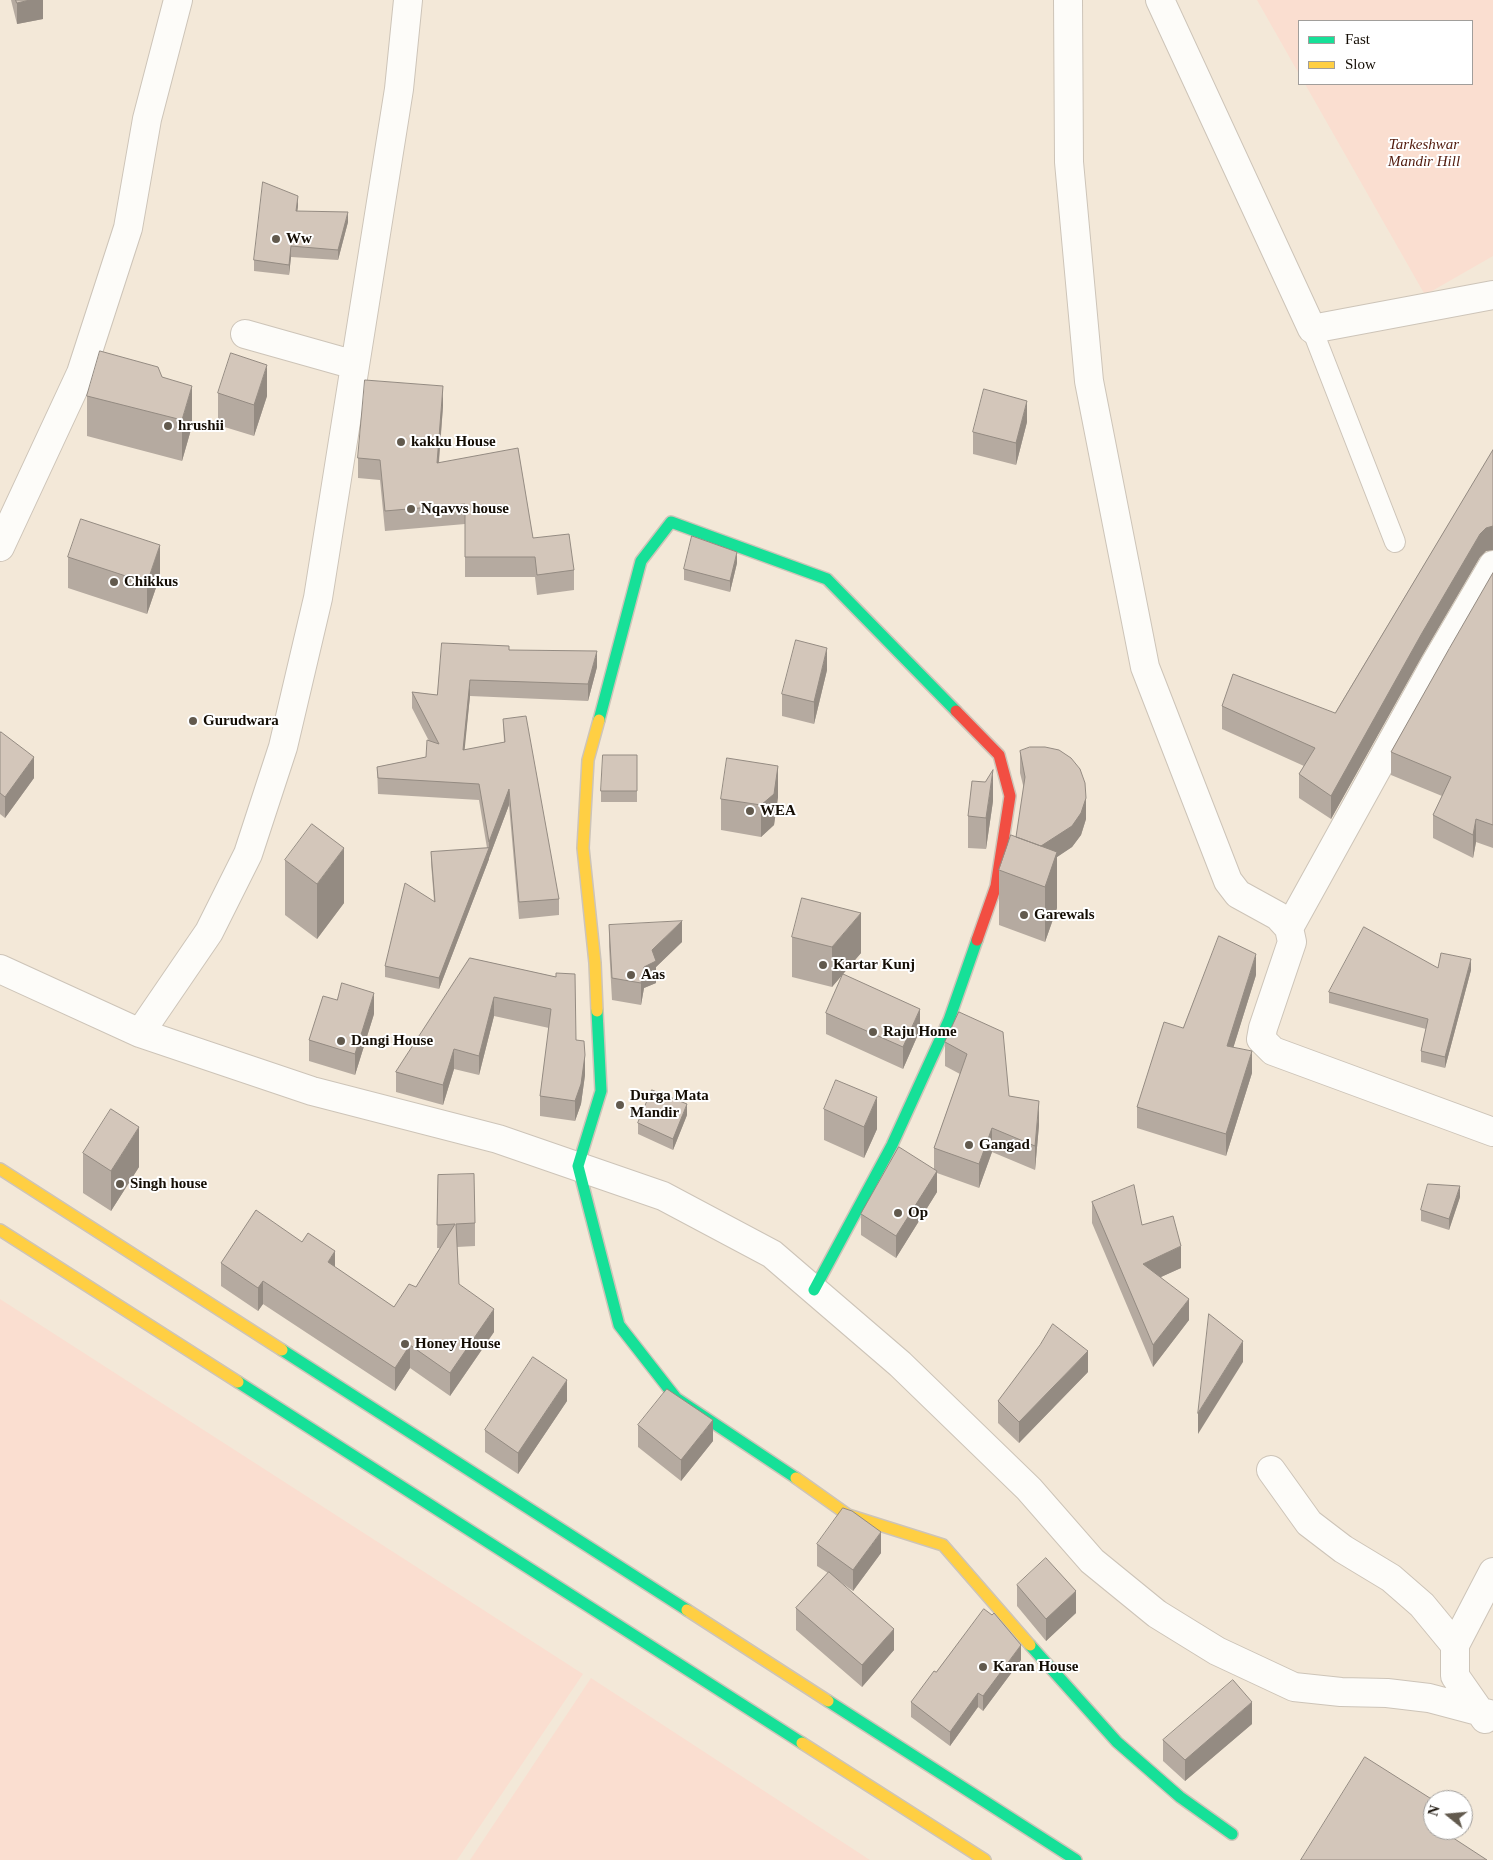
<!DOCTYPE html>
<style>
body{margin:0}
#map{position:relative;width:1493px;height:1860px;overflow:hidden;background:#f3e8d8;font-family:Georgia,serif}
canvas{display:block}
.legend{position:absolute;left:1298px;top:20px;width:175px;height:65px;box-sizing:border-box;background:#fff;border:1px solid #a19e9b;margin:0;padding:6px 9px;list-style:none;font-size:15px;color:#140d04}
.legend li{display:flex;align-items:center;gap:10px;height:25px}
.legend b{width:25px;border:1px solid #a19e9b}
.north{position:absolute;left:1423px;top:1790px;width:50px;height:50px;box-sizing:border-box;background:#fff;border:1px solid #a19e9b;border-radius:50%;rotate:287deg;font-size:14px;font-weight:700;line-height:20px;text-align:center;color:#140d04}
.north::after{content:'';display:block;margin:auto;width:18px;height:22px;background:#625a4e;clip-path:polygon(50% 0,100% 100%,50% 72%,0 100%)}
</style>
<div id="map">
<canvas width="1493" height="1860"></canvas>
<ul class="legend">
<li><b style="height:6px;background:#16e098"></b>Fast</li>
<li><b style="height:6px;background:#ffcf43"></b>Slow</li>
</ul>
<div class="north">N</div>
</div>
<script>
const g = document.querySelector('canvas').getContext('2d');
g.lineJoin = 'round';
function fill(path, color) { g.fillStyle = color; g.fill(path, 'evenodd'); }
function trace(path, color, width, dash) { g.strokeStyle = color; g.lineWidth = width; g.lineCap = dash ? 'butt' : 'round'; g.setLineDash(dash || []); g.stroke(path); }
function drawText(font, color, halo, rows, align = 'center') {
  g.font = font + ' Georgia,serif'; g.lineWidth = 4; g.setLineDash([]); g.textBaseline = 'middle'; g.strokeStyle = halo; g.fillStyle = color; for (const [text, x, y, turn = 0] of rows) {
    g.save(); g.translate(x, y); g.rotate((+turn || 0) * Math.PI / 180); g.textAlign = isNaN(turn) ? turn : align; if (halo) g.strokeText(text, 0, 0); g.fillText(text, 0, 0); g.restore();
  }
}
fill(new Path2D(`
 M1257 0H1493V256L1425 295 1305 84H1472V21H1299V74Z
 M0 1299 583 1674 457 1860H0Z
 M591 1678 870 1860H470Z`), '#faded0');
const lane = new Path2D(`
 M1312 329 1395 542`);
const street = new Path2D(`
 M1068 0 1069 162 1089 381 1145 667 1228 881 1238 894 1278 916 1289 928 1292 942 1263 1028 1261 1039 1273 1051 1493 1132
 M1160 0 1312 329 1493 295
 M245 334 355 365
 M0 547 81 373 128 228 147 119 178 0
 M1289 928 1435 664 1493 565
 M0 969 140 1033 312 1091 498 1139 663 1196 772 1254 900 1364 1029 1489 1092 1561 1157 1614 1217 1651 1294 1687 1341 1692 1387 1693 1429 1698 1493 1715
 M140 1033 209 932 248 854 283 747 318 598 399 89 408 0
 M1271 1470 1309 1523 1343 1549 1391 1578 1422 1605 1455 1645
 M1485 1719 1455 1676V1645L1493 1572`);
const fast = new Path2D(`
 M599 720 641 561 671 522 827 579 956 711
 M597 1011 601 1091 578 1166 619 1325 676 1398 796 1478
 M814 1290 892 1145 949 1020 977 940
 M282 1350 687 1610
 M238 1382 802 1743
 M1030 1645 1117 1742 1180 1797 1232 1834
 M828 1701 1076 1860`);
const slow = new Path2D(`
 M597 1011 595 963 583 848 588 760 599 720
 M0 1169 282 1350
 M0 1230 238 1382
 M796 1478 848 1515 943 1545 1030 1645
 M687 1610 828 1701
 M802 1743 985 1860`);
const jam = new Path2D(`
 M956 711 999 755 1010 796 996 886 977 940`);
trace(lane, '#cdc4b8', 22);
trace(street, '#cdc4b8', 30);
trace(fast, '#cdc4b8', 14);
trace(slow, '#cdc4b8', 14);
trace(jam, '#cdc4b8', 14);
trace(lane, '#fdfcf9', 20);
trace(street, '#fdfcf9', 28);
trace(fast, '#16e098', 11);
trace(slow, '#ffcf43', 11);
trace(jam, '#f24e42', 11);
fill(new Path2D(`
 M11 0H43V19L17 24Z
 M298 206 297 211 348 222 338 260 291 257 289 275 254 271V260Z
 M162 377 192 426 182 461 87 436V396Z
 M218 393 267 396 254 436 218 425Z
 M443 406 439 463 574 570V590L537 595 535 577H465V524L385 531 380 480 358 478V458Z
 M1027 422 1016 465 973 454V432Z
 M1493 450V550L1486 551 1480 557 1422 656 1331 819 1299 798V774L1304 766 1222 729V706L1335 713Z
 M68 557 160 576 147 614 68 588Z
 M737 563 730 592 684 580V569Z
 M1493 573V848L1476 842 1473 858 1433 838V815L1442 796 1391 775V752Z
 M509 650 597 667 588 701 470 696 464 750 504 742 503 719 559 899V915L519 919 509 805 489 858V856V859L439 989 385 977V966L434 901 431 863V852L487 848 479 800 378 794 377 767 426 757 429 741 412 708V692L437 695Z
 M827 670 814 724 782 716V694Z
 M0 734 34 778 5 818 0 814Z
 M1020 751 1086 819 1081 835 1072 847 1057 857V908L1045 942 999 925V870L1016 837 1024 789 1020 773Z
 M637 755V802H601V791Z
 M778 797 774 825 761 837 721 830V799Z
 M993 801 986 849 968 848V816Z
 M285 860 344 903 317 939 285 915Z
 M609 925 682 942 656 967V983L644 988 641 1005 612 1000 609 947Z
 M792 937 861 953 843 974 920 1030 903 1069 826 1034V1013L843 974 832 987 792 977Z
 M470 958 556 977 576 1040 585 1075 581 1104 575 1121 540 1116V1096L549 1028 494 1016 479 1075 454 1069 443 1105 396 1092V1072Z
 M1438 968 1471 970 1445 1068 1421 1062V1051L1426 1029 1329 1003V992Z
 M1256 975 1233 1048 1252 1073 1226 1156 1137 1128V1107L1183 1028Z
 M959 1012 1009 1096 1039 1125 1035 1170 992 1152 979 1188 937 1173V1192L896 1258 861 1235V1214L934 1169V1148L960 1074 945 1066V1042Z
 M374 1014 355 1075 309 1061V1040Z
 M824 1109 877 1129 864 1158 824 1140Z
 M687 1115 673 1150 638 1134V1123Z
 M83 1153 139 1167 111 1211 83 1193Z
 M438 1175 475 1223V1246L457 1247 459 1284 494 1332 450 1396 410 1368 395 1391 263 1304 258 1311 221 1286V1263L302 1242 335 1267 394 1307 416 1287 440 1248H437Z
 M1460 1197 1449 1230 1421 1221V1210Z
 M1092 1202 1142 1225 1181 1268 1161 1277 1189 1320 1153 1367 1092 1223Z
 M1088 1372 1019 1443 998 1423V1401Z
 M567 1401 518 1474 485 1452V1430Z
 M638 1425 713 1441 681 1481 638 1447Z
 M817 1544 881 1553 853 1591 839 1581 894 1650 862 1687 796 1630V1608L828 1573 817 1566Z
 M1017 1585 1076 1613 1046 1641 1017 1606Z
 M1021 1660 983 1711 978 1707 950 1746 911 1717V1702L936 1672Z
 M1252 1724 1185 1781 1163 1761V1740Z`), '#b5aaa0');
fill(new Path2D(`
 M30 0H43V19L17 24V3Z
 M298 196V206L296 222V211Z
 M348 212V222L338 260V250Z
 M291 246V257L289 275V265Z
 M267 365V396L254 436V405Z
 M192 386V426L182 461V420Z
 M443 386V406L437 483V463Z
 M1027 401V422L1016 465V443Z
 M1493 526V550L1486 551 1480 557 1422 656 1331 819V796L1422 633 1480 534 1486 528Z
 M160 545V576L147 614V583Z
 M737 552V563L730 592V581Z
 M827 648V670L814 724V702Z
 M597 651V667L588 701V684Z
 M470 680V696L463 766V750Z
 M34 757V778L5 818V797Z
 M778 766V797L774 825 761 837V805Z
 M993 770V801L986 849V818Z
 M509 789V805L489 858V842Z
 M1086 798V819L1081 835 1072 847 1057 857V908L1045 942V887L1012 875Z
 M1476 819V842L1473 858V835Z
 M344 848V903L317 939V884Z
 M489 848V859L439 989V978Z
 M861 913V953L832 987V947Z
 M682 921V942L656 967V983L644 988 641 1005V983L644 967 652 950Z
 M1256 954V975L1227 1068V1046Z
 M1471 959V970L1445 1068V1057Z
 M374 993V1014L355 1075V1054Z
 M494 997V1016L479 1075V1056Z
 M920 1009V1030L903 1069V1047Z
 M454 1049V1069L443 1105V1085Z
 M1252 1051V1073L1226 1156V1134Z
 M585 1055V1075L581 1104 575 1121V1101Z
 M877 1097V1129L864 1158V1127Z
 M1039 1101V1125L1035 1170V1146Z
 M687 1104V1115L673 1150V1139Z
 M139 1127V1167L111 1211V1171Z
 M992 1128V1152L979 1188V1164Z
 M937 1171V1192L896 1258V1236Z
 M1460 1186V1197L1449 1230V1219Z
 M1181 1246V1268L1143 1285V1264Z
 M335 1251V1274L328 1262Z
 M263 1281V1304L258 1311V1288Z
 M1189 1299V1320L1153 1367V1345Z
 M494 1309V1332L450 1396V1373Z
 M1243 1341V1362L1198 1434V1413Z
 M410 1345V1368L395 1391V1368Z
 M1088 1351V1372L1019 1443V1422Z
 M567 1380V1401L518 1474V1453Z
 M713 1420V1441L681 1481V1460Z
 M881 1532V1553L853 1591V1570Z
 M1076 1591V1613L1046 1641V1619Z
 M894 1629V1650L862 1687V1665Z
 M1021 1645V1660L983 1711V1696Z
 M978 1693V1707L950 1746V1732Z
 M1252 1702V1724L1185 1781V1760Z`), '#948b82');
const building = new Path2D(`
 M16 0H30L17 3Z
 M263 182 298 196 296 211 348 212 338 250 291 246 289 265 254 260Z
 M100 351 158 367 162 377 192 386 182 420 87 396Z
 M231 353 267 365 254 405 218 393Z
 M365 380 443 386 437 463 518 448 533 538 569 534 574 570 537 575 535 557H465V504L385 511 380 460 358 458Z
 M984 389 1027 401 1016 443 973 432Z
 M1493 450V526L1486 528 1480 534 1422 633 1331 796 1299 774 1315 748 1222 706 1233 674 1335 713Z
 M81 519 160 545 147 583 68 557Z
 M692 536 737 552 730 581 684 569Z
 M1493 573V825L1476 819 1473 835 1433 815 1451 777 1391 752 1449 649Z
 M796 640 827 648 814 702 782 694Z
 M442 643 509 646V650L597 651 588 684 470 680 463 750 505 742 503 719 526 716 559 899 519 902 509 789 489 842 479 784 378 778 377 767 426 757 427 740 439 744 412 692 437 695Z
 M1 732 34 757 5 797 0 793V734Z
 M1030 747H1045L1059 750 1071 758 1080 769 1085 783 1086 798 1081 813 1072 826 1041 846 1016 837 1025 777 1020 751Z
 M603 755H637V791H601Z
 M727 758 778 766 774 794 761 805 721 799Z
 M993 770 986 818 968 816 972 781 985 782Z
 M312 824 344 848 317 884 285 860Z
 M1011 835 1057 852 1045 887 999 870Z
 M489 848 439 978 385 966 405 883 435 902 431 852Z
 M802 898 861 913 832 947 792 937Z
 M682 921 652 950 656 961 644 967 641 983 612 978 609 925Z
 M1364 927 1438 968 1441 953 1471 959 1445 1057 1421 1051 1428 1019 1329 992Z
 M1219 936 1256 954 1227 1046 1252 1051 1226 1134 1137 1107 1164 1022 1183 1028Z
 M470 958 556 977V973L575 974 576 1040 584 1041 585 1055 581 1084 575 1101 540 1096 551 1009 494 997 479 1056 454 1049 443 1085 396 1072Z
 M843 974 920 1009 903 1047 826 1013Z
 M342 983 374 993 355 1054 309 1040 323 996 337 1000Z
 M959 1012 1003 1032 1009 1096 1039 1101 1035 1146 992 1128 979 1164 934 1148 967 1054 945 1042Z
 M836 1080 877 1097 864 1127 824 1109Z
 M652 1090 687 1104 673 1139 638 1123Z
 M111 1109 139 1127 111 1171 83 1153Z
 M899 1147 937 1171 896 1236 861 1214Z
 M474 1174 475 1223 456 1224 459 1284 494 1309 450 1373 410 1345 395 1368 263 1281 258 1288 221 1263 256 1210 302 1242 308 1233 335 1251 328 1262 394 1307 409 1284 416 1287 455 1224 437 1225 438 1175Z
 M1428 1184 1460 1186 1449 1219 1421 1210Z
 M1134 1185 1142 1225 1173 1216 1181 1246 1143 1264 1189 1299 1153 1345 1092 1202Z
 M1209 1314 1243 1341 1198 1413Z
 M1053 1324 1088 1351 1019 1422 998 1401 1040 1345Z
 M533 1357 567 1380 518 1453 485 1430Z
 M667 1389 713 1420 681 1460 638 1425Z
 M843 1508 852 1511 881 1532 853 1570 817 1544Z
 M1046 1558 1076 1591 1046 1619 1017 1585Z
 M829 1572 894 1629 862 1665 796 1608Z
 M984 1609 992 1615 994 1613 1021 1645 983 1696 978 1693 950 1732 911 1702 934 1671 936 1672Z
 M1233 1680 1252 1702 1185 1760 1163 1740Z
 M1365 1757 1433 1800V1830H1441L1487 1860H1301Z`);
fill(building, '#d3c6ba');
trace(building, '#948b82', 1);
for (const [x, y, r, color] of [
 [276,239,5,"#625a4e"],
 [168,426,5,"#625a4e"],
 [401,442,5,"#625a4e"],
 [411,509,5,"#625a4e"],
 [114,582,5,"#625a4e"],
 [193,721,5,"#625a4e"],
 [750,811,5,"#625a4e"],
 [1024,915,5,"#625a4e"],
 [823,965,5,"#625a4e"],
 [631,975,5,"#625a4e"],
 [873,1032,5,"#625a4e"],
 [341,1041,5,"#625a4e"],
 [620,1105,5,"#625a4e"],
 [969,1145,5,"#625a4e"],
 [120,1184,5,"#625a4e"],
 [898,1213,5,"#625a4e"],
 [405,1344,5,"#625a4e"],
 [983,1667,5,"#625a4e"]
]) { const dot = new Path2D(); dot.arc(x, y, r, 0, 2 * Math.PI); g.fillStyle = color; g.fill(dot); trace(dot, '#fff', 2); }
drawText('italic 15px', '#511a0c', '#fff', [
 ["Tarkeshwar",1424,145],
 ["Mandir Hill",1424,162]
]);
drawText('bold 15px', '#140d04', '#fff', [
 ["Ww",286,239],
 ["hrushii",178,426],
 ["kakku House",411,442],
 ["Nqavvs house",421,509],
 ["Chikkus",124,582],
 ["Gurudwara",203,721],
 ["WEA",760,811],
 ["Garewals",1034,915],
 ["Kartar Kunj",833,965],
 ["Aas",641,975],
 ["Raju Home",883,1032],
 ["Dangi House",351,1041],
 ["Durga Mata",630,1096],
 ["Mandir",630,1113],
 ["Gangad",979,1145],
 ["Singh house",130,1184],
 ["Op",908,1213],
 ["Honey House",415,1344],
 ["Karan House",993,1667]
], 'left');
</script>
